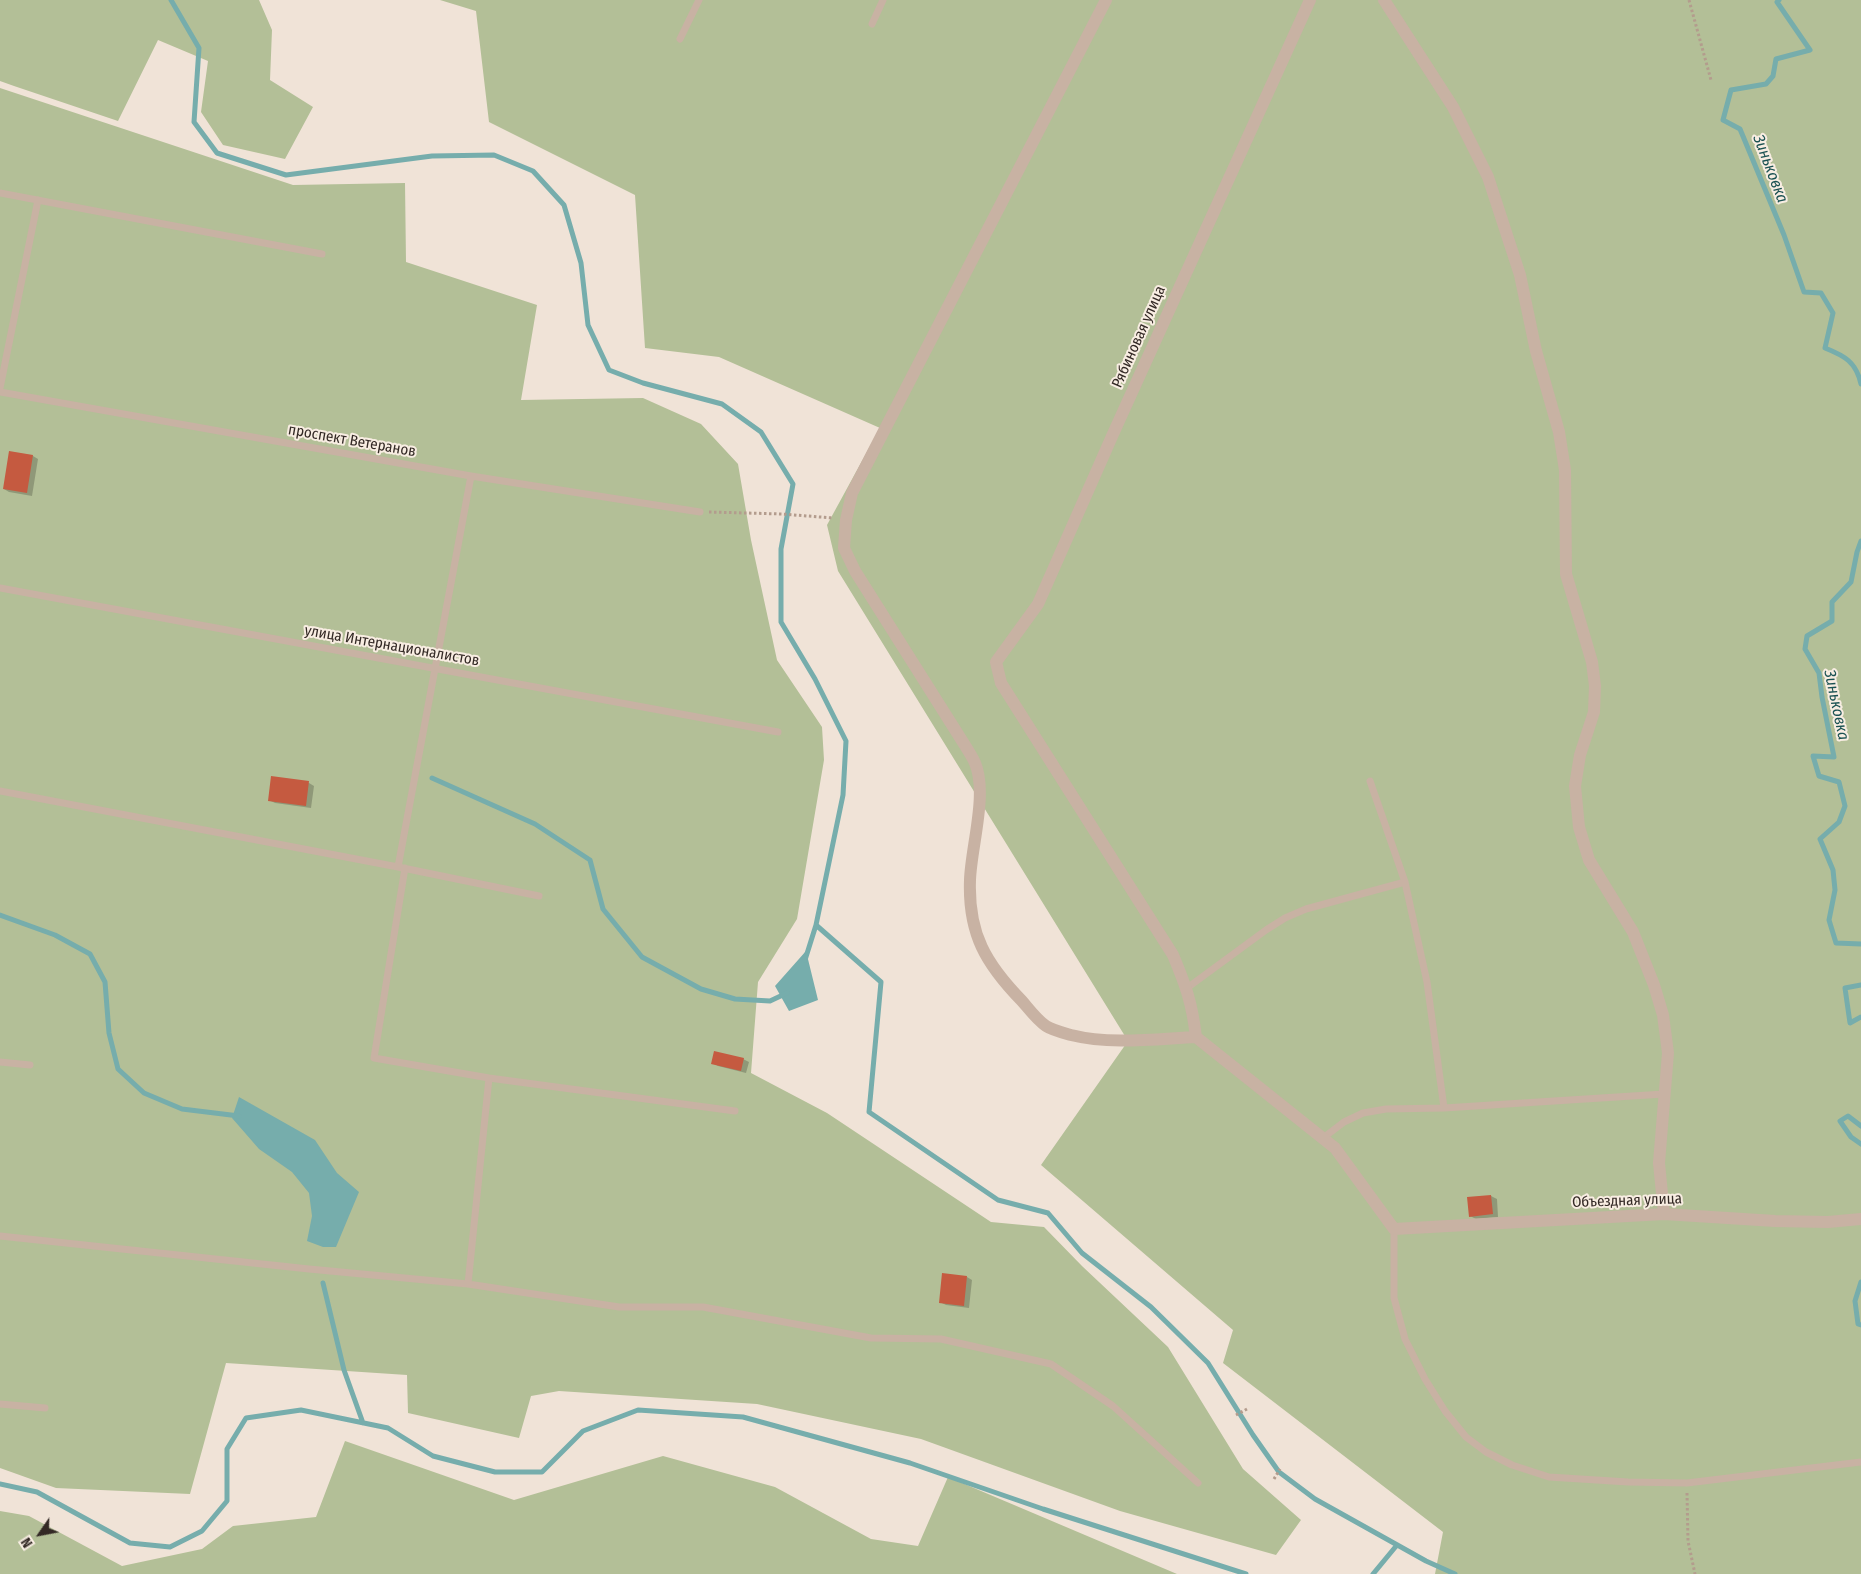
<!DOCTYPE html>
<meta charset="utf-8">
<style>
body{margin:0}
#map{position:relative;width:1861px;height:1574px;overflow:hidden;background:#f0e3d7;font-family:"Fira Sans Condensed",sans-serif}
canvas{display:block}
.north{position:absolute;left:15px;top:1509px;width:50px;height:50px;-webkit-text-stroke:4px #f8ede2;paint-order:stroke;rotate:237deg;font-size:14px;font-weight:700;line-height:20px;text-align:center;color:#332925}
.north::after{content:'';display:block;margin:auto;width:18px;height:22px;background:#332925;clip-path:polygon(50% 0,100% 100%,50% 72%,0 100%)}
</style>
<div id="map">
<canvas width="1861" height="1574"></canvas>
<div class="north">N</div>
</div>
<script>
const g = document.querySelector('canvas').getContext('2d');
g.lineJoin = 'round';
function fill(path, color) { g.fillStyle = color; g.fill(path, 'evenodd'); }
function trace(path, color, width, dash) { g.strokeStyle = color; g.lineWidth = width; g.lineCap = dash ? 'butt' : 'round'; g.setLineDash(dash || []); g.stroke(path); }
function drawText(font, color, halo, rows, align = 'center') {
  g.font = font + ' "Fira Sans Condensed",sans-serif'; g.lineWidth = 4; g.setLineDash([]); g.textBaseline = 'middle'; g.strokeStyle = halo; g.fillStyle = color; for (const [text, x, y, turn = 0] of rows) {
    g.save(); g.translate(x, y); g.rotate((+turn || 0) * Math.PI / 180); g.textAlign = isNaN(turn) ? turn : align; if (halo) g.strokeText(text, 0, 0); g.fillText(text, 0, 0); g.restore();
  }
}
fill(new Path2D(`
 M0 0H259L272 30 270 80 313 107 285 159 223 145 201 112 208 61 158 40 118 121 14 86 0 81Z
 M440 0H1861V1574H1435L1443 1532 1223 1363 1233 1330 1041 1165 1128 1041 838 571 827 525 880 428 719 357 645 348 635 195 489 122 476 11Z
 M0 88 293 185 405 183 406 262 537 305 521 400 643 398 701 424 738 464 751 540 777 660 822 727 824 760 797 919 758 982 751 1073 827 1113 991 1222 1044 1227 1082 1266 1168 1347 1243 1469 1301 1520 1276 1555 1120 1511 921 1439 757 1404 559 1391 531 1396 519 1438 408 1413 407 1375 226 1363 190 1494 56 1488 0 1468Z
 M345 1441 514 1500 663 1456 775 1487 871 1539 918 1546 948 1477 1177 1574H0V1511L29 1516 122 1566 202 1549 233 1526 316 1517Z`), '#b3bf97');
fill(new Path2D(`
 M806 951 818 1000 789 1011 775 986Z
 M239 1097 315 1140 337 1173 359 1192 336 1247H323L307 1241 312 1216 309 1193 292 1172 259 1149 232 1118Z`), '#76adac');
fill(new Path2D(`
 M10 452 33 456 38 459 32 496 9 492 4 489Z
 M272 778 309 783 314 786 311 808 275 803 269 800Z
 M743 1059 749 1062 746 1073 718 1066 713 1063Z
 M1491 1196 1497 1199 1498 1217 1476 1219 1470 1216Z
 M967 1277 972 1280 969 1308 946 1305 940 1302Z`), '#0003');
trace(new Path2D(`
 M171 0 199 48 194 122 217 153 286 175 432 156 494 155 533 171 564 205 581 263 588 325 609 370 643 383 722 404 761 432 793 484 781 549V622L815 679 846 741 843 795 816 925 881 982 869 1112 998 1200 1048 1213 1082 1253 1151 1307 1208 1363 1253 1435 1279 1472 1315 1499 1426 1561 1455 1574
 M1779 0 1777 2 1810 50 1776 59 1773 76 1766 84 1731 90 1723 120 1740 129 1784 235 1804 292 1821 293 1833 313 1825 348C1845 356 1856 362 1861 384
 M1861 541 1857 552 1851 582 1832 602V621L1807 636 1805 649 1819 673 1822 697 1834 757 1813 756 1819 776 1839 782 1845 806 1839 822 1820 839 1833 870 1835 890 1829 920 1836 943 1861 944
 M432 778 535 824 590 860 603 909 642 957 701 989 735 999 770 1001 787 993
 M0 915 55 935 90 954 105 982 109 1033 118 1069 144 1093 182 1109 239 1116
 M805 960 816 925
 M1861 985 1845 988 1850 1023 1861 1017
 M1861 1126 1848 1116 1840 1121 1851 1137 1861 1144
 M1861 1282 1855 1301 1858 1324 1861 1325
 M323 1283 344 1370 363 1423
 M0 1484 37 1492 130 1543 170 1547 202 1531 227 1501V1449L246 1418 301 1410 388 1428 433 1456 495 1472H542L583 1431 638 1410 743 1417 910 1463 1043 1509 1246 1574
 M1373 1574 1397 1545`), '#76adac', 5);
fill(new Path2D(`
 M9 451 33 455 27 493 3 489Z
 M271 776 309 781 306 806 268 801Z
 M714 1051 744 1058 741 1071 711 1064Z
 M1491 1195 1493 1214 1469 1217 1467 1197Z
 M942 1273 967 1276 964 1306 939 1303Z`), '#c55a40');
trace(new Path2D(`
 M1689 0 1711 80
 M709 512 782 514 833 518
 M1236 1415 1247 1409
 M1274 1479 1280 1469
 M1687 1493 1688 1541 1695 1574`), '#b39c8d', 3, [2.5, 2.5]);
trace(new Path2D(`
 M872 24 883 0
 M680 39 699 0
 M0 193 322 254
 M0 388 38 200
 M0 392 471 476 700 512
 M0 588 778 732
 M1370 781 1405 882 1427 982 1444 1108
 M0 791 398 867 539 896
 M398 867 471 476
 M405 868 374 1058 489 1078 735 1111
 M1187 988 1266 930 1285 918 1306 909 1405 882
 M0 1062 30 1065
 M1323 1138 1344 1122 1363 1113 1386 1109 1444 1108 1664 1094
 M1394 1229V1298L1405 1339 1425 1379 1445 1411 1466 1437 1486 1452 1512 1465 1549 1477 1628 1482 1687 1483 1861 1462
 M0 1236 309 1269 468 1284 619 1307H703L871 1338 941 1339 1051 1364 1113 1406 1198 1483
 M468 1284 489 1078
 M0 1404 45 1408`), '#c8b2a3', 7);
trace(new Path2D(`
 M1106 0 852 493 846 520 844 548 855 571 966 747C969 752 973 758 975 763 988 794 971 847 970 880 968 934 986 964 1022 1001 1029 1009 1037 1020 1046 1026 1052 1030 1064 1033 1071 1035 1111 1045 1155 1039 1196 1037L1335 1148 1394 1229 1664 1214 1775 1221 1828 1222 1861 1219
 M1384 0 1453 107 1488 177 1520 275 1536 351 1559 432 1565 470 1566 574 1592 662 1595 686 1594 712 1580 755 1575 786 1579 827 1589 860 1633 932 1654 985 1663 1015 1668 1053 1659 1163 1664 1214
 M1196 1037C1192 1003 1186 986 1173 955L1001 683 996 662 1038 604 1113 434 1310 0`), '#c8b2a3', 12);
drawText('15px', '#332925', '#f8ede2', [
 ["Рябиновая улица",1139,337,-66],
 ["проспект Ветеранов",352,441,10],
 ["улица Интернационалистов",392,646,10],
 ["Объездная улица",1627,1201,-2]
]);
drawText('italic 16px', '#1b5253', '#f8ede2', [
 ["Зиньковка",1770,169,69],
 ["Зиньковка",1836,705,78]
]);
</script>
